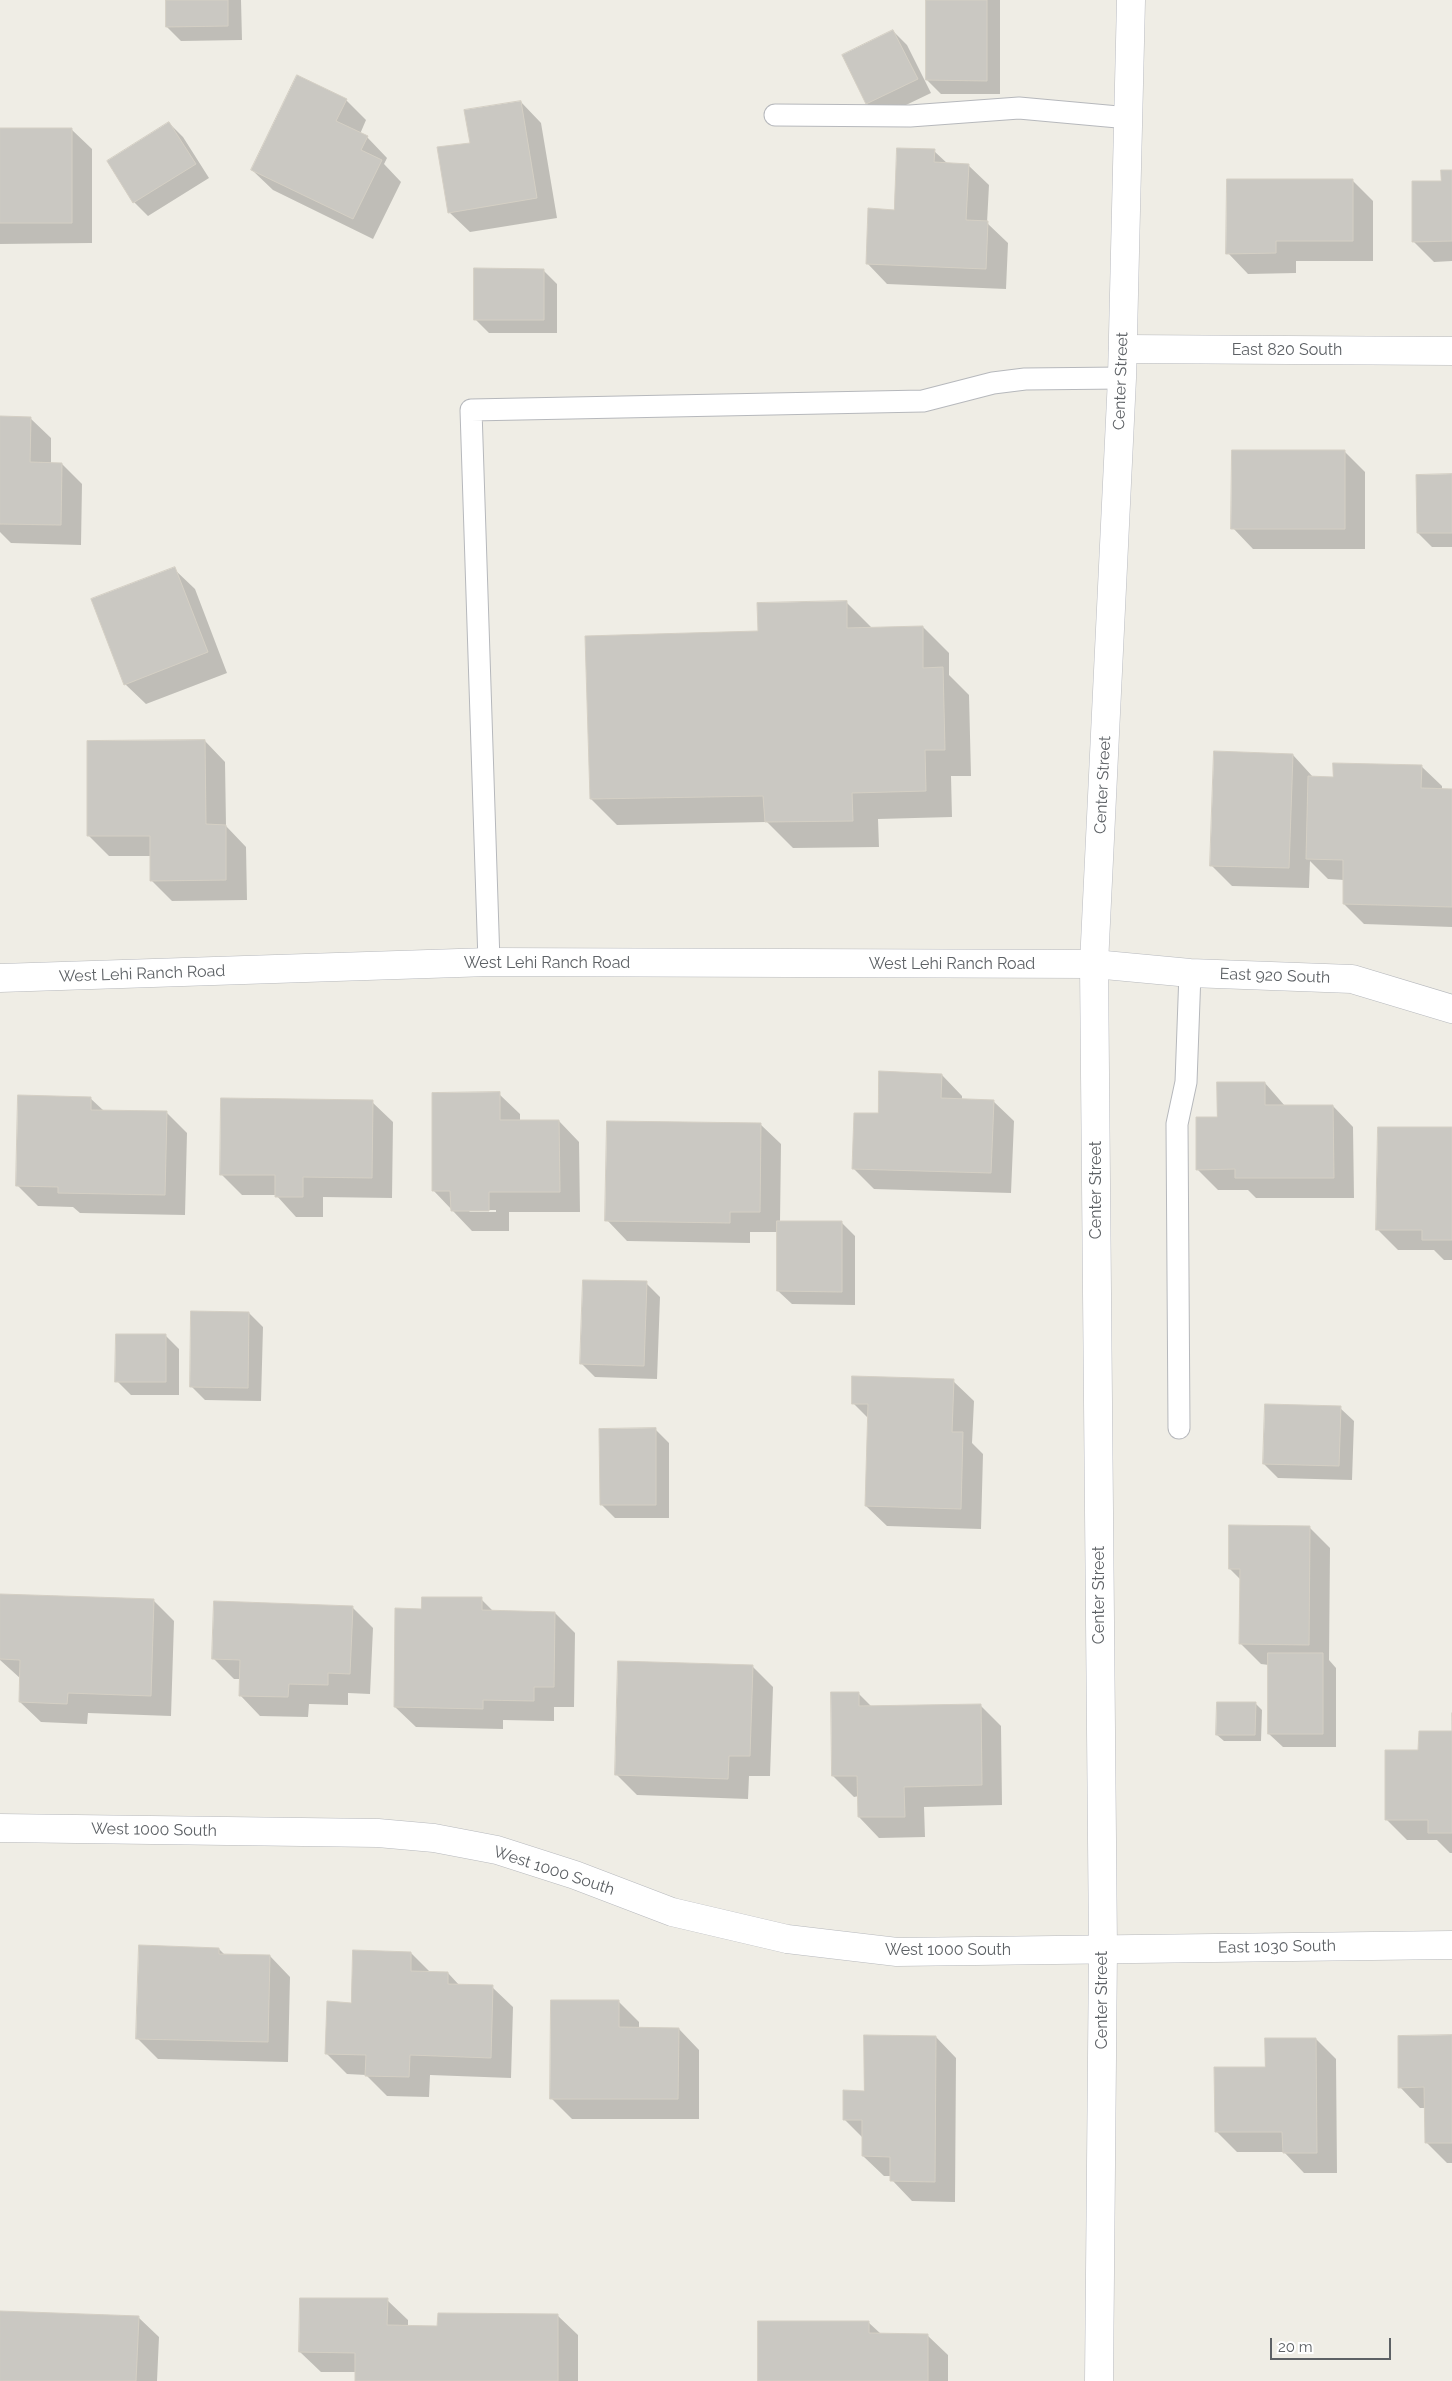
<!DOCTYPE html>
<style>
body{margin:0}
#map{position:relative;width:1452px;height:2381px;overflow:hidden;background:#efede5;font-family:Raleway,sans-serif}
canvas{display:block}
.scale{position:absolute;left:1270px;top:2338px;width:121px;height:22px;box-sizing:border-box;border:2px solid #5d6165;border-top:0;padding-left:6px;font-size:15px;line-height:18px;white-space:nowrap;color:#5d6165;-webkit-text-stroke:4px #fff;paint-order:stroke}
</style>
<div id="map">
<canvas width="1452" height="2381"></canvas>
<div class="scale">20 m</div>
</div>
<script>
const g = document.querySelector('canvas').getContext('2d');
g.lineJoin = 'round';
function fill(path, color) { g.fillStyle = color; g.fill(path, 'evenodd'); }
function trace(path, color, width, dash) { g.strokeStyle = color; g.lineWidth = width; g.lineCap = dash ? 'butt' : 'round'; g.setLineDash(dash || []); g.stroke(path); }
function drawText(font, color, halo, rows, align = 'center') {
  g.font = font + ' Raleway,sans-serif'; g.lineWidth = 4; g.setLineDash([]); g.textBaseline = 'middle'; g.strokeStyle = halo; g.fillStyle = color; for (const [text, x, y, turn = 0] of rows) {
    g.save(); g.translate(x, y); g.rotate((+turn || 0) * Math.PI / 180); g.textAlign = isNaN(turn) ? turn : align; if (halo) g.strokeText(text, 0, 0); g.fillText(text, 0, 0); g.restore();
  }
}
fill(new Path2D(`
 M167 0H241L242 40 181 41 167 27Z
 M928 0H1000V94H941L927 80Z
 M893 31 907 45 931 93 881 117 867 104Z
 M346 100 366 120 360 134 367 137 387 158 384 164 401 182 373 239 273 190 252 170Z
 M521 102 541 123 557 218 470 232 449 212Z
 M169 123 183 137 209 178 148 216 134 202 108 162Z
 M0 129H71L92 149V243L0 244Z
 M934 151 948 164 968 165 989 185 987 223 1008 243 1006 289 887 284 867 263 896 211Z
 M1452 171V261L1434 262 1413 241Z
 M1352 180 1373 201V261H1296V273L1248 274 1228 253Z
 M543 270 557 284V333H489L475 319Z
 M0 417 30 418 51 438V464H62L82 484 81 545 11 543 0 532Z
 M1345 452 1365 472V549H1253L1233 528Z
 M1452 476V547H1432L1418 533Z
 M174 569 195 589 227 673 146 704 125 684Z
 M846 602 873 629 923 627 949 653V675L969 695 971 776H951L952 817 878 819 879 847 793 848 767 822 617 825 591 799 760 632Z
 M205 741 225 762 226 826 246 847 247 900 172 901 151 880V856H109L88 835Z
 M1293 755 1313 777 1334 778 1421 766 1442 786V790H1452V927L1364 924 1344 904V880L1328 879 1310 861 1309 888 1232 886 1211 865Z
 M942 1075 962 1096V1100L993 1101 1014 1121 1011 1193 874 1189 853 1168 879 1114Z
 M1265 1083 1285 1106H1333L1353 1127 1354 1198H1256L1248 1190H1218L1198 1170 1218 1118Z
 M499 1094 520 1114V1121H559L579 1142 580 1212H509V1231H472L433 1190ZM468 1210H496V1212H470Z
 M90 1098 104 1111 166 1112 187 1133 185 1215 80 1213 73 1207 38 1206 17 1185Z
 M372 1102 393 1122 392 1198 323 1197V1217H296L276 1195H242L221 1174Z
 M760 1124 781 1144 780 1222 842 1223 855 1236V1305L792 1304 778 1291V1232H750V1243L627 1241 607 1220Z
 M1452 1128V1260H1444L1434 1250H1398L1377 1229Z
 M646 1283 660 1297 657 1379 595 1377 582 1364Z
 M249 1313 263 1327 261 1401 205 1400 191 1386Z
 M165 1335 179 1349V1395H131L117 1381Z
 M953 1381 974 1401 972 1443 983 1454 981 1529 887 1526 866 1506 869 1419 853 1403Z
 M1340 1408 1354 1421 1352 1480 1278 1478 1264 1464Z
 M655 1429 669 1443V1518H615L601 1504Z
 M1309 1527 1330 1548 1329 1660 1336 1668V1747H1283L1269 1734V1665L1261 1664 1241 1644V1580L1230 1569Z
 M481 1599 494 1612 555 1613 575 1633 574 1707H554V1721L503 1720V1729L416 1727 395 1707 423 1610Z
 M153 1600 174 1621 171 1716 88 1713 87 1724 41 1722 20 1702 21 1679 0 1660V1604Z
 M352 1607 373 1628 370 1694 348 1693V1705L309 1704 308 1717 260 1716 240 1695V1679H234L213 1658Z
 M752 1666 773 1687 770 1776H749L748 1799 637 1795 617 1775Z
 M858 1693 872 1707 980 1705 1001 1726 1002 1805 924 1807 925 1837 879 1838 859 1817V1796L854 1797 833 1776Z
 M1255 1703 1262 1710 1261 1741H1224L1217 1735Z
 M1452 1732V1853H1450L1437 1840H1407L1386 1819 1420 1751Z
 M219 1949 225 1955 270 1956 290 1977 288 2062 158 2059 137 2038Z
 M411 1953 431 1973H448L460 1986 492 1987 513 2007 511 2078 430 2075 429 2097 387 2096 366 2075 347 2074 327 2054 352 2004Z
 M619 2002 639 2022V2029H679L699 2050V2119H572L551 2098Z
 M1452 2036V2163H1447L1426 2142V2108H1420L1400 2087Z
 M936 2037 956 2058 955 2202 912 2201 892 2180V2176H884L863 2156V2138L844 2119 865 2092Z
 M1316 2039 1336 2059 1337 2173H1304L1284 2152H1237L1216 2131 1267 2068Z
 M387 2300 408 2320V2327H439L557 2315 578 2335V2381H356V2372H321L300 2352Z
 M0 2312 138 2317 159 2337 157 2381H0Z
 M868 2322 881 2334 927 2335 948 2355V2381H760Z`), '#0003');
const building = new Path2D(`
 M166 0H228V26L166 27Z
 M926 0H987V81L926 80Z
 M893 30 918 79 866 104 842 55Z
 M297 75 347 99 336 121 368 136 361 150 382 160 353 219 251 170Z
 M521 101 537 198 448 213 437 147 470 143 464 110Z
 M169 122 196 164 133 203 107 161Z
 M0 128H72V223H0Z
 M897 148 935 149 934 162 969 164 966 220 988 221 986 269 866 264 868 208 894 210Z
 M1441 170H1452V241L1412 242V181H1441Z
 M1227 179H1353V241H1276V253L1226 254Z
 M474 268 544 269V320H474Z
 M0 416 31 417 30 462 62 463 61 525 0 524Z
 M1232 450H1345V529H1231Z
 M1452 474V533H1417L1416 475Z
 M175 567 208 652 124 685 91 599Z
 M847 601V628L923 626V668L943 667 945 750H925L926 791 852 793 853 821 765 822 763 796 590 799 585 636 758 631 757 603Z
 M205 740 206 824 226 825V880L150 881V836H87V741Z
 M1214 751 1293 754 1289 868 1210 866Z
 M1333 763 1422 765 1421 788 1452 789V907L1343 904V860L1306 859 1308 776 1333 777Z
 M879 1071 942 1074 941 1098 994 1100 991 1173 852 1169 854 1113H878Z
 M1217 1082H1265V1105H1333L1334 1178H1235V1169L1196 1170V1117H1217Z
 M500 1092V1120H559L560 1192H489V1211H451L450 1191H432V1093Z
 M18 1095 91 1097V1110L167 1111 165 1195 58 1193V1187L16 1186Z
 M221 1098 373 1100 372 1178 303 1177V1197H275V1175H220Z
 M607 1121 761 1123 760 1212H730V1223L605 1221Z
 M1378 1127H1452V1240H1422V1230H1376Z
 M777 1221H842V1292L777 1291Z
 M583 1280 647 1281 644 1366 580 1364Z
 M191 1311 249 1312 248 1388 190 1387Z
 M116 1334H166V1382H115Z
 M852 1376 954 1379 952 1432H963L961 1509 865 1506 868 1404H852Z
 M1265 1404 1341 1406 1339 1466 1263 1464Z
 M656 1428V1505H600L599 1429Z
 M1229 1525 1310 1526 1309 1645 1239 1644 1240 1569H1229Z
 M0 1594 154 1599 151 1696 68 1693 67 1704 19 1702 20 1660 0 1659Z
 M422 1597H482V1610L555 1612 554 1687H534V1701L483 1700V1709L394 1707 395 1608 421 1609Z
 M214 1601 353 1606 350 1674 328 1673V1685L289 1684 288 1697 239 1696 240 1660 212 1659Z
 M1268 1653H1323V1734H1268Z
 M618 1661 753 1665 750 1756H729L728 1779 615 1775Z
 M831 1692H859V1706L981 1704 982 1785 904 1787 905 1817H858L857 1776H832Z
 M1217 1702H1256L1255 1735H1216Z
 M1452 1713V1833H1428V1820H1385V1750H1418L1419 1731H1452Z
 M139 1945 219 1948V1954L270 1955 268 2042 136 2039Z
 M353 1950 411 1952V1971L448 1972V1984L493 1985 491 2058 410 2055 409 2077 365 2076 366 2055 325 2054 327 2001 351 2003Z
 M551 2000H619V2027L679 2028 678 2099H550Z
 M864 2035 936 2036 935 2182 890 2181V2157L862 2156V2120H843V2090L864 2091Z
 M1452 2035V2143H1425L1424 2087 1398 2088V2036Z
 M1265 2038H1316L1317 2153H1283L1282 2132H1215L1214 2067H1265Z
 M300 2298H388L387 2325 437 2326 438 2313 558 2314V2381H355V2353L299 2352Z
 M0 2311 139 2316 136 2381H0Z
 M758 2321H869V2333L928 2334V2381H758Z`);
fill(building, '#cac8c2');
trace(building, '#d4cfc4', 1);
const lane = new Path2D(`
 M775 115 910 116 1019 108 1129 118
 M489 962 471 410 923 401 993 383 1025 379 1122 378
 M1179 1428 1177 1124 1186 1082 1190 973`);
const street = new Path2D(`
 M1123 349 1452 351
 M0 978 489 962 1094 964 1190 973 1352 979 1452 1009
 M0 1828 378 1833 434 1838 497 1850 575 1875 672 1912 787 1939 897 1952 1452 1945`);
const secondary = new Path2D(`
 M1099 2381 1103 1949 1094 964 1122 378 1131 0`);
trace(lane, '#b6b8bc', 23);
trace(street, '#b6b8bc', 29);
trace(secondary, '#b9bbc1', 29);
trace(lane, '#fff', 21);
trace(street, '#fff', 28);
trace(secondary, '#fff', 28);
drawText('16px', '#5d6165', '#fff', [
 ["East 820 South",1287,350],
 ["Center Street",1121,381,-88],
 ["Center Street",1103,785,-87],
 ["West Lehi Ranch Road",547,963],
 ["West Lehi Ranch Road",952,964],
 ["West Lehi Ranch Road",142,974,-2],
 ["East 920 South",1275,976,2],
 ["Center Street",1096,1190,-90],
 ["Center Street",1099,1595,-90],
 ["West 1000 South",154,1830,1],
 ["West 1000 South",554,1871,18],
 ["East 1030 South",1277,1947,-1],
 ["West 1000 South",948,1950],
 ["Center Street",1102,2000,-90]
]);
</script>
